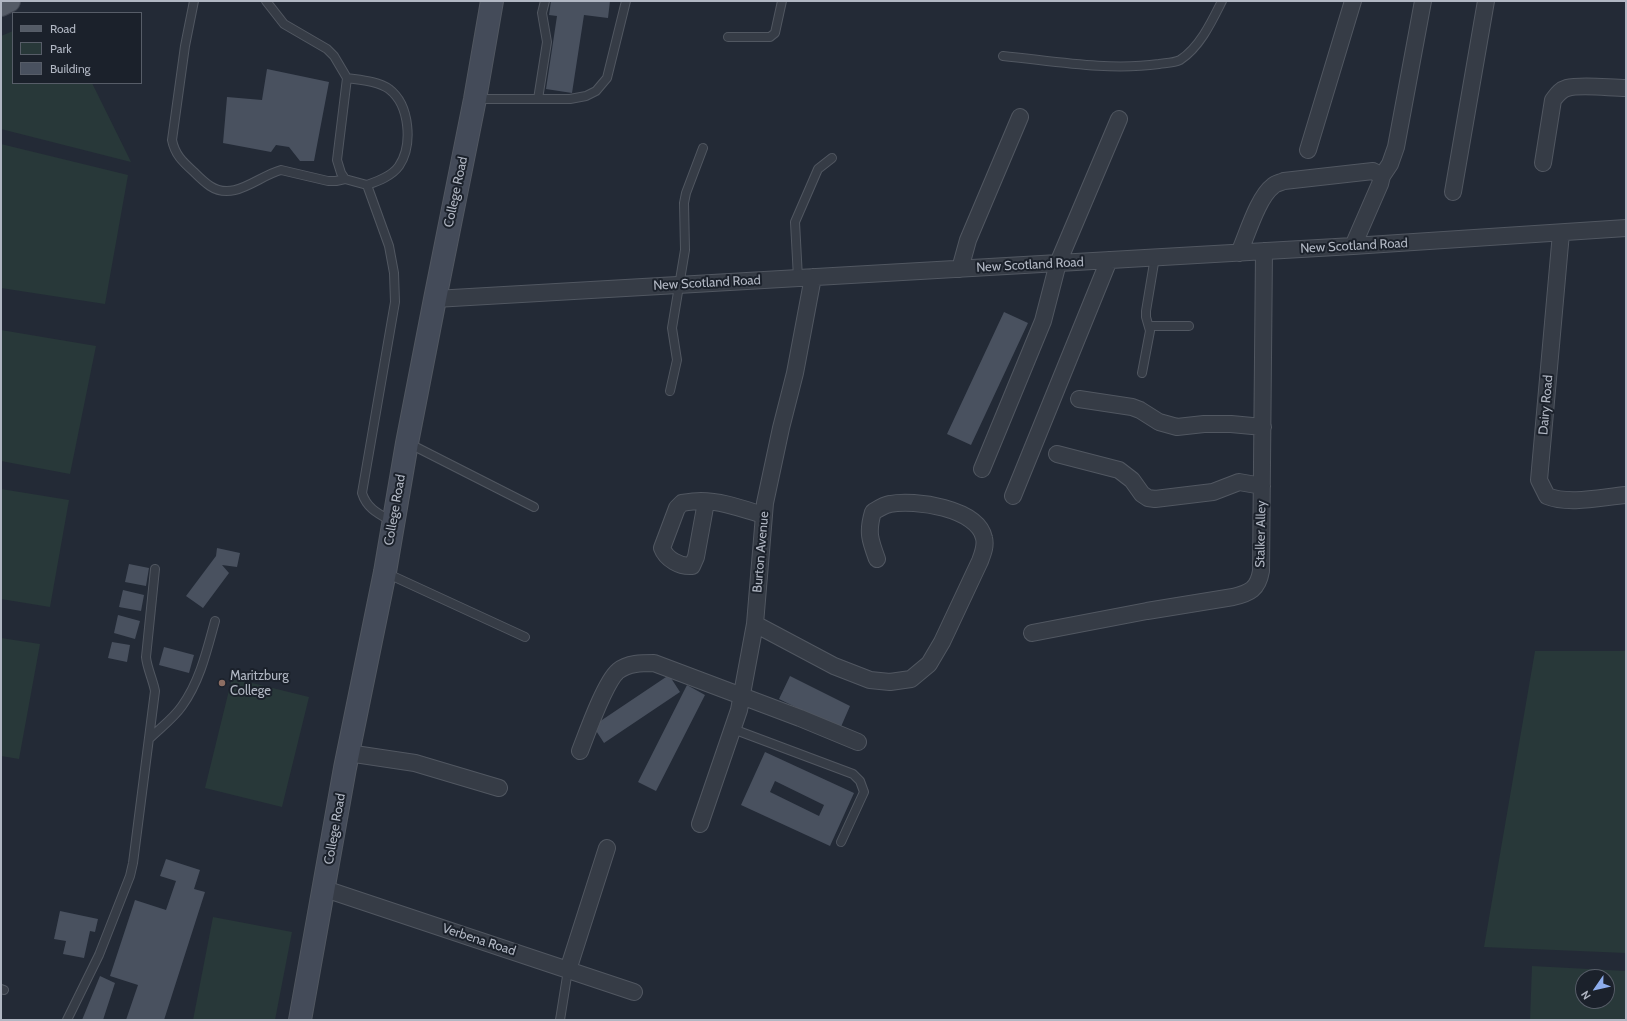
<!DOCTYPE html>
<style>
body{margin:0}
#map{position:relative;width:1627px;height:1021px;overflow:hidden;background:#232a36;font-family:Cabin,sans-serif}
canvas{display:block}
.frame{position:absolute;inset:0;border:2px solid #b1b7c3;pointer-events:none}
.legend{position:absolute;left:12px;top:12px;width:130px;height:72px;box-sizing:border-box;background:#1b212b;border:1px solid #575d68;margin:0;padding:5px 7px;list-style:none;font-size:12px;color:#b1b7c3}
.legend li{display:flex;align-items:center;gap:8px;height:20px}
.legend b{width:20px;border:1px solid #575d68}
.north{position:absolute;left:1575px;top:969px;width:40px;height:40px;box-sizing:border-box;background:#1b212b;border:1px solid #575d68;border-radius:50%;rotate:236deg;font-size:11px;font-weight:700;line-height:16px;text-align:center;color:#b1b7c3}
.north::after{content:'';display:block;margin:auto;width:14px;height:18px;background:#8dadec;clip-path:polygon(50% 0,100% 100%,50% 72%,0 100%)}
</style>
<div id="map">
<canvas width="1627" height="1021"></canvas>
<div class="frame"></div>
<ul class="legend">
<li><b style="height:5px;background:#545b66"></b>Road</li>
<li><b style="height:11px;background:#283839"></b>Park</li>
<li><b style="height:11px;background:#49515f"></b>Building</li>
</ul>
<div class="north">N</div>
</div>
<script>
const g = document.querySelector('canvas').getContext('2d');
g.lineJoin = 'round';
function fill(path, color) { g.fillStyle = color; g.fill(path, 'evenodd'); }
function trace(path, color, width, dash) { g.strokeStyle = color; g.lineWidth = width; g.lineCap = dash ? 'butt' : 'round'; g.setLineDash(dash || []); g.stroke(path); }
function drawText(font, color, halo, rows, align = 'center') {
  g.font = font + ' Cabin,sans-serif'; g.lineWidth = 4; g.setLineDash([]); g.textBaseline = 'middle'; g.strokeStyle = halo; g.fillStyle = color; for (const [text, x, y, turn = 0] of rows) {
    g.save(); g.translate(x, y); g.rotate((+turn || 0) * Math.PI / 180); g.textAlign = isNaN(turn) ? turn : align; if (halo) g.strokeText(text, 0, 0); g.fillText(text, 0, 0); g.restore();
  }
}
fill(new Path2D(`
 M13 31V83H92L131 162 1 129V36Z
 M1 144 128 175 105 304 1 288Z
 M1 330 96 346 70 474 1 461Z
 M1 489 69 500 50 607 1 599Z
 M1 638 40 644 19 759 1 756Z
 M1535 651H1626V953L1484 947Z
 M232 678 309 697 282 807 205 788Z
 M213 917 292 932 275 1020H193Z
 M1532 966 1626 971V1020H1530ZM1583 977H1607V1001H1583Z`), '#283839');
fill(new Path2D(`
 M551 1H610L608 18 584 15 572 93 546 89 557 16 549 15Z
 M267 69 329 82 314 161H300L289 147 276 145 271 152 223 143 227 97 262 100Z
 M1004 312 1028 323 971 445 947 434Z
 M217 548 240 553 237 567 222 565 229 573 203 608 186 596 216 556Z
 M129 564 149 568 146 586 125 582Z
 M123 590 144 595 141 611 119 607Z
 M118 615 140 621 135 639 114 633Z
 M112 642 130 645 127 662 108 658Z
 M164 647 194 655 189 673 159 665Z
 M669 675 680 692 604 743 593 726Z
 M790 676 850 706 840 729 779 699Z
 M687 685 705 695 656 791 638 782Z
 M765 752 854 793 830 846 741 805ZM775 781 824 805 819 816 770 792Z
 M166 859 200 870 194 889 205 892 164 1020H126L138 985 110 976 135 900 166 910 176 881 160 876Z
 M60 911 98 919 95 932 90 931 84 958 63 954 66 941 54 939Z
 M100 976 115 983 103 1020H82Z`), '#49515f');
const lane = new Path2D(`
 M194 1 185 46 172 140C175 155 183 162 194 172 199 177 204 182 210 186 234 202 258 176 281 170L328 181H336L345 179
 M266 1 284 24 327 49 334 56 347 78 337 160 341 173 345 179 367 185 389 246 394 273 395 302 362 493C367 509 379 514 393 522
 M728 37H770L775 33 782 1
 M1003 56C1054 61 1107 71 1159 64 1165 63 1174 63 1180 60 1200 47 1212 21 1222 1
 M347 78C360 80 378 81 389 89 410 105 413 145 399 166 392 176 378 181 367 185
 M477 99H570L586 96 596 91 607 78 626 1
 M538 99 547 42 542 13 545 1
 M798 278 795 222 818 169 832 158
 M1149 326H1189
 M1142 373 1150 331 1146 317V311L1155 257
 M670 391 677 360 672 328 685 250 684 203 686 193 703 148
 M408 443 534 507
 M386 573 525 637
 M733 729 853 774 860 781 864 792 841 842
 M149 739C160 728 173 719 182 706 200 681 207 650 215 621
 M1 989 4 990
 M67 1020 99 955 130 876 133 863 155 691C153 680 147 668 146 657L155 569
 M560 1020 568 970`);
const street = new Path2D(`
 M1308 150 1353 1
 M1543 163 1553 100C1557 95 1560 90 1567 88 1581 84 1610 88 1626 88
 M1382 176 1390 164 1396 147 1423 1
 M1453 192 1486 1
 M1561 233 1539 480 1547 496C1569 505 1602 497 1626 495
 M1239 253C1247 235 1258 197 1273 186 1276 183 1280 183 1284 181L1373 171 1382 176 1380 184 1353 246
 M960 269 968 240 1020 117
 M435 299 1353 246 1626 228
 M1079 399 1132 407 1140 410 1159 422 1177 427 1204 424H1231L1263 427
 M1057 454 1119 470 1132 480 1142 494 1148 498 1155 499 1213 492 1239 482 1262 486
 M982 469 1043 321 1058 263 1119 119
 M1013 496 1109 260
 M706 502 696 557 692 566C680 567 666 559 662 548L677 508 682 503C688 502 695 501 701 501 722 501 743 509 763 515
 M755 624 834 666 870 680 890 682 911 679 929 664 942 642 980 561C983 553 986 546 984 538 978 508 914 499 890 504 884 505 878 509 873 512 867 532 870 540 877 559
 M1032 633 1147 611 1233 597C1250 593 1258 589 1261 571L1264 251
 M580 751C587 733 605 682 618 671 628 663 642 663 654 663L800 718 858 742
 M348 753 415 763 499 788
 M700 824 739 710 755 624 765 503 781 428 795 373 813 277
 M325 889 634 992
 M568 970 607 848`);
const secondary = new Path2D(`
 M300 1020 345 768 385 572 407 443 435 299 475 99 492 1`);
const primary = new Path2D(`
 M1 5 9 1`);
trace(lane, '#515761', 10);
trace(street, '#515761', 18);
trace(secondary, '#515761', 24);
trace(primary, '#3f4550', 24);
trace(lane, '#363c46', 8);
trace(street, '#363c46', 16);
trace(secondary, '#444b59', 22);
trace(primary, '#545b66', 22);
for (const [x, y, r, color] of [
 [222,683,4,"#8d6e63"]
]) { const dot = new Path2D(); dot.arc(x, y, r, 0, 2 * Math.PI); g.fillStyle = color; g.fill(dot); trace(dot, '#1b212b', 1.5); }
drawText('13px', '#b1b7c3', '#1b212b', [
 ["College Road",456,192,-78],
 ["New Scotland Road",1354,246,-3],
 ["New Scotland Road",1030,265,-3],
 ["New Scotland Road",707,283,-3],
 ["Dairy Road",1546,405,-85],
 ["College Road",395,510,-80],
 ["Stalker Alley",1261,534,-89],
 ["Burton Avenue",761,552,-85],
 ["College Road",335,829,-80],
 ["Verbena Road",479,940,18]
]);
drawText('13px', '#b1b7c3', '#1b212b', [
 ["Maritzburg",230,676],
 ["College",230,691]
], 'left');
</script>
